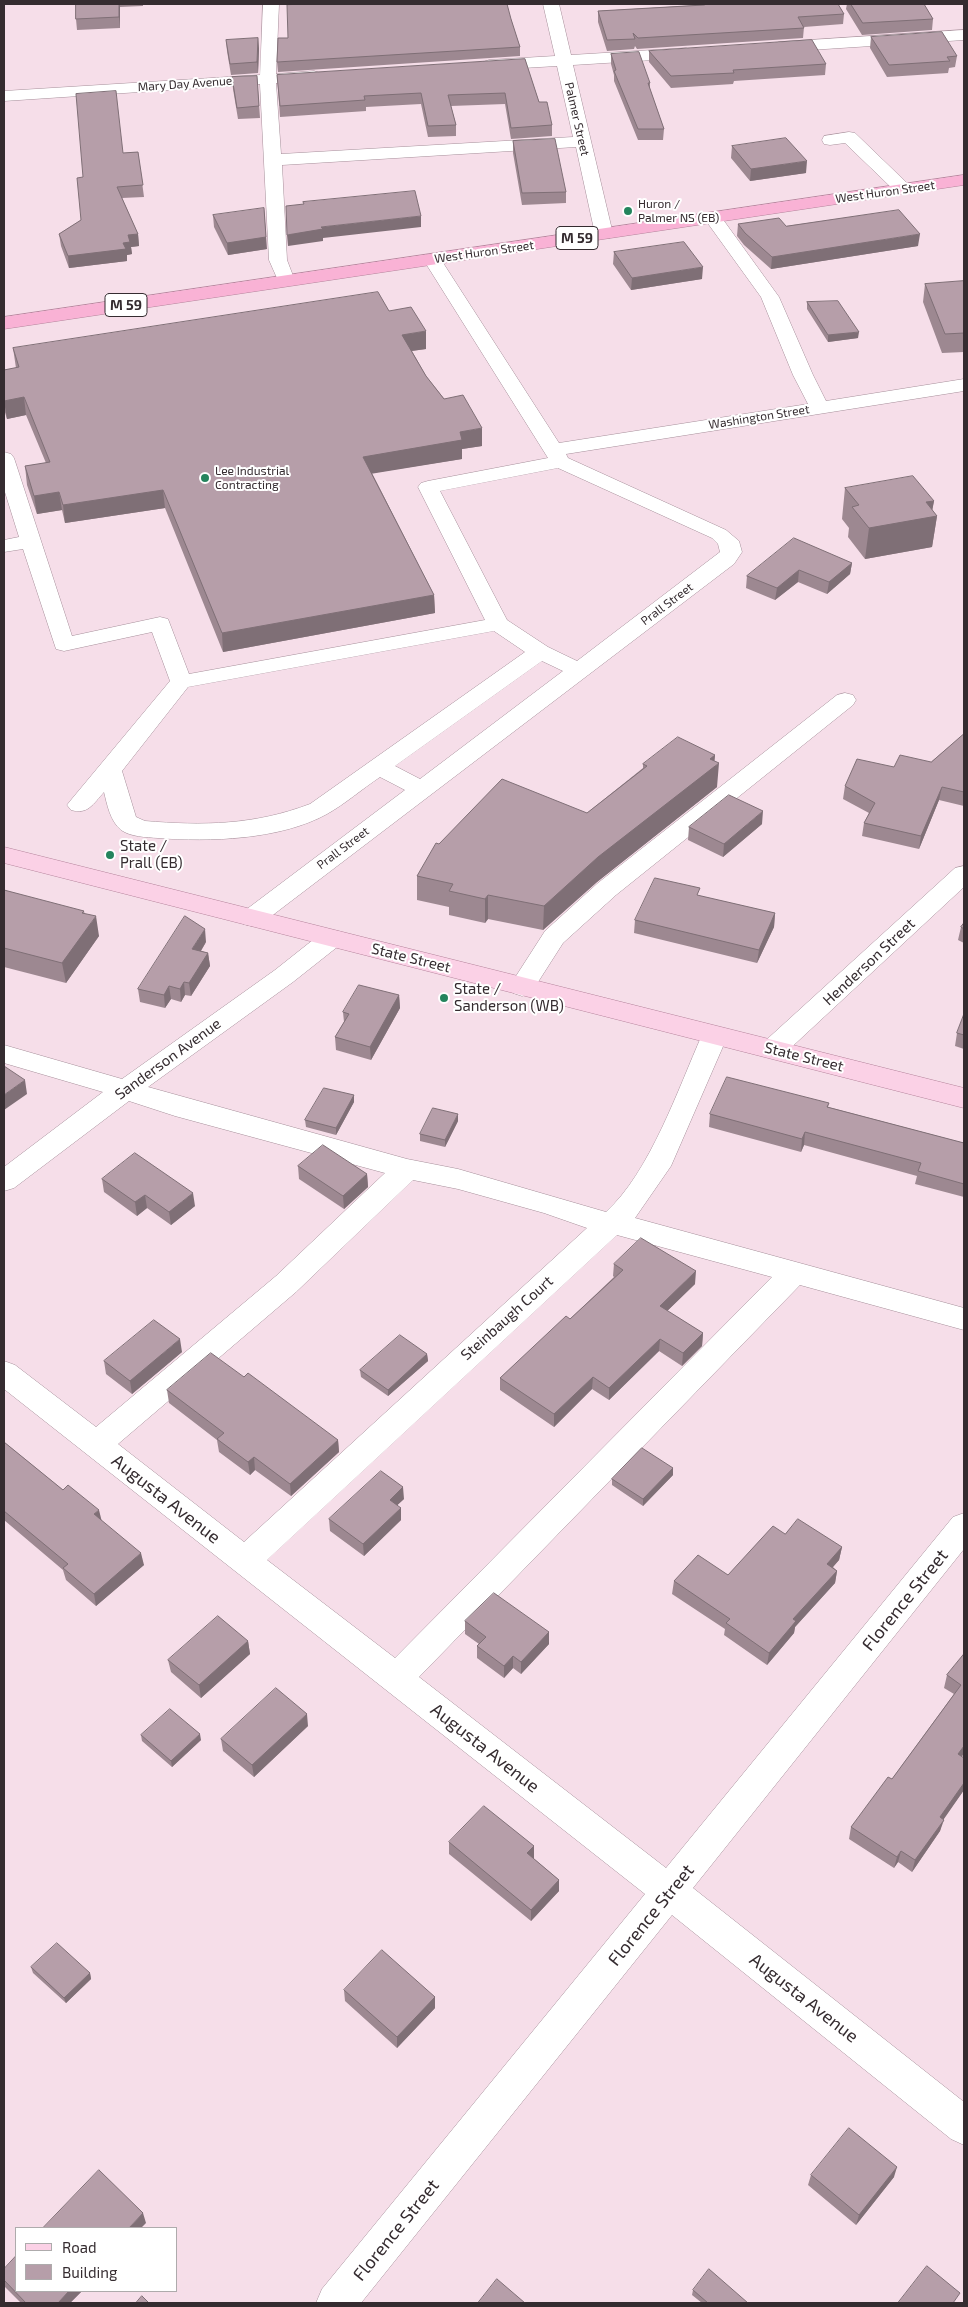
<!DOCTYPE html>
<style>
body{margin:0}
#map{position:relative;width:968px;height:2307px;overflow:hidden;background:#f6dee9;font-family:"Exo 2",sans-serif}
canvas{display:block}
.frame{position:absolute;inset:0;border:5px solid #352c30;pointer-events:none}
.legend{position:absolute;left:15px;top:2227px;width:162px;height:65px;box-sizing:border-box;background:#fff;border:1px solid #aeabac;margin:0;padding:6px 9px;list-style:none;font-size:15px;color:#352c30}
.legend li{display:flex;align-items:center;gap:10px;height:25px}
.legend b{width:25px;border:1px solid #aeabac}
</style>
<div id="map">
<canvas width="968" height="2307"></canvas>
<div class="frame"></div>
<ul class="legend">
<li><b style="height:6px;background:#fbd1e6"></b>Road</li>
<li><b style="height:14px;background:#b69ea9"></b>Building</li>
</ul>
</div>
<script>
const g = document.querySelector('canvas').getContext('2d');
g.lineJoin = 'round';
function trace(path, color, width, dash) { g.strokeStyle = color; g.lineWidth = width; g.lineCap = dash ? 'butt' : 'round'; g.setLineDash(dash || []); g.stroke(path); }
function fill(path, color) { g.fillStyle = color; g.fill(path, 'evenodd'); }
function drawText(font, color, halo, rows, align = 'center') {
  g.font = font + ' "Exo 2",sans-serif'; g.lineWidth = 4; g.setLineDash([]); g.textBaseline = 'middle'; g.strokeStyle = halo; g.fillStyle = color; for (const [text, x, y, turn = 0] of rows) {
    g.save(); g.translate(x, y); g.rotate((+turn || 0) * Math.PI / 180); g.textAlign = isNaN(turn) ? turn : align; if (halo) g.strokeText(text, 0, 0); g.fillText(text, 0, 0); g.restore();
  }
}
const minor = new Path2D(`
 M263 4H279L276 74 314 71 320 73 322 76 320 79 314 81 276 83 281 154 573 137 557 66 489 70 483 68 481 65 483 62 489 60 555 56 543 4H559L571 55 686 48 692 50 694 53 692 56 686 58 573 65 613 234 610 238H598L595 234 576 147 282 165 287 260 295 281 292 285H280L269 260 260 84 4 101V91L260 75Z
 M964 30V40L779 52 773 50 771 47 773 44 779 42Z
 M849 132 855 133 909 185 912 189 909 193H897L845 143 830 145 824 144 822 140 824 136Z
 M713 213 719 214 779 297 813 375 826 401 964 379V391L566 454 568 458 726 530 739 541 742 552 734 564 261 924 252 926 243 924 239 918 243 912 405 790 380 777C362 789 345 804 327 814 280 840 209 842 158 838 146 837 131 837 121 830 110 821 107 804 104 792 93 804 88 815 71 810L67 805 71 800 170 681 152 632 64 651 56 649 23 549 4 552V540L19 537 4 489V452L11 454 14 458 72 636 160 617 168 619 189 674 485 620 418 487 421 483 428 481 548 458 423 259 426 255H438L559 443 808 404 793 375 761 297 704 218 707 214ZM558 468 712 538 718 544 720 552 577 661 548 647 507 620 440 491ZM494 631 525 652 310 804C255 825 203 826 145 821L136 817 122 771 188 687ZM542 661 563 671 420 779 395 766Z
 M845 693 853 695 856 700 853 705 616 895 563 943 531 993 522 996 513 993 509 987 545 931 598 883 837 695Z
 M964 866V887L782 1056 773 1058 764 1056 760 1049 764 1042 955 868Z
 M332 930 341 932 345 938 341 944 293 982 148 1087 407 1159 458 1169 606 1212C650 1172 678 1089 702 1035L706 1029 715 1026 724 1029 728 1035 671 1166 635 1218 964 1308V1330L800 1285 419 1677 666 1868 953 1517 964 1513V1549L693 1888 964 2102V2145L951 2139 672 1915 361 2303H316L322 2289 645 1894 4 1389V1361L15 1365 96 1427 276 1276 385 1173 175 1116 129 1101 14 1188 4 1191V1167L103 1092 4 1063V1045L122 1079 275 970 323 932ZM413 1180 458 1189 544 1213 587 1228 244 1542 118 1444 296 1292ZM617 1235 772 1277 395 1658 267 1560Z`);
const major = new Path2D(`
 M4 847 964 1088V1108L4 863Z`);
const highway = new Path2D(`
 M964 175V185L4 329V317Z`);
trace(minor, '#a68f9a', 1);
trace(major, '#b4839b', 1);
trace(highway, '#b4839b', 1);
fill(minor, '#fff');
fill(major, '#fbd1e6');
fill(highway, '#f9b2d5');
fill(new Path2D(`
 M76 4H143V6L120 7V28L77 30 76 19Z
 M699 4H838L844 14 843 24 804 27 803 38 637 49 635 46 634 49 607 51 598 22V11L699 5Z
 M847 4H924L933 19 932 30 862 35 846 9Z
 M511 19 520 47V56L278 72 277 62Z
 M871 37 957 56 955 67 949 68 948 73 887 77 870 48Z
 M258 38 259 49 258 73 231 75 227 51 226 40Z
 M649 51 826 64 825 75 734 81 733 84 671 88 649 62Z
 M611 54 650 83V89L664 129 663 140H638L614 81V75L611 64Z
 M525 59 539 102 552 125V136L511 139 505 104 451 106 456 125V136L428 137 421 104 366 107V111L280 117 277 75Z
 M257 76 260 118 238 119 233 89 232 77Z
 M513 141 566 192V203L522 205 513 153Z
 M732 146 806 173 750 181 731 158Z
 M138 152 144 197 122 198 138 234 139 246 131 247 132 254 127 255V261L69 268 61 246 59 234 81 220 83 177 123 153Z
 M213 215 267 249 228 255 214 227Z
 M738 224 786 226 918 246 771 269 744 245 737 236Z
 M614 252 702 279 631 290 613 264Z
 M964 281V352L942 353 923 302 925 284Z
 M807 302 858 338 828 342 807 309Z
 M389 311 426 349 412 351 426 376 482 446 462 449V459L372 473 434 595 435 613 223 652 165 508 65 523 62 510 37 514 27 485 25 466 46 463 26 415 7 419 4 409V370L16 368 13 348Z
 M845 488 934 501 932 510 937 516 932 547 865 559 848 537 849 528 842 519Z
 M852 563 850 574 827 594 798 582 775 600 746 588 747 576Z
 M964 734V806L939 800 919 849 862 836 864 823 869 813 843 799 845 786 894 767 931 762Z
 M715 755 714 761 717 787 597 882 543 930 488 919 485 923 449 915V907L417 900V876L439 844 587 813 643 768V764Z
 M762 824 723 857 688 840 689 827Z
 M4 890 84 913 99 936 66 983 4 967Z
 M700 896 775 913 774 927 757 963 634 933 635 920Z
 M964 923V943L958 940 961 927Z
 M206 942 201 951 208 953 210 966 191 996 185 995 181 1002 171 999 165 1008 140 1002 138 989Z
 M399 995 400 1008 371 1060 336 1050 335 1037 344 1022 343 1012Z
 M964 1014V1049L955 1046 957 1033Z
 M354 1095V1102L336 1135 306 1127 305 1120Z
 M829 1103 828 1107 964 1143V1197L915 1184 917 1176 804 1145 801 1152 709 1127 710 1114Z
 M458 1121 445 1147 420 1141V1134Z
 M298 1166 367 1174 368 1187 344 1209 299 1179Z
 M102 1179 195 1206 171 1225 147 1208 137 1216 104 1192Z
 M614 1264 695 1284 667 1311 703 1333 702 1346 682 1366 659 1351 609 1400 592 1389 554 1427 500 1390V1378L570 1319 614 1277 613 1276Z
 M182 1352 132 1394 106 1374 104 1361Z
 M427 1354 428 1361 388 1396 361 1377 360 1370Z
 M244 1377 338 1440 339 1452 291 1496 255 1470 250 1475 219 1452 217 1440 169 1403 167 1390Z
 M4 1442 63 1490 101 1520 144 1565 96 1606 66 1580 63 1570 4 1520Z
 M673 1475 643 1506 612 1485V1479Z
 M404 1499 397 1505 401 1520 364 1556 330 1531 329 1519Z
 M842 1547 839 1560 833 1567 837 1571 835 1583 795 1627 794 1633 767 1665 724 1635 725 1629 672 1594 674 1581 728 1575Z
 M465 1621 549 1632V1644L521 1674 513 1668 504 1678 477 1658V1646L479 1644 465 1634Z
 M248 1641 250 1654 201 1698 171 1672 168 1660Z
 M964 1654V1753L962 1757 964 1758V1790L943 1819 940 1831 912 1872 898 1862 894 1868 849 1839 851 1827 892 1779 954 1694 944 1688 947 1675Z
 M308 1726 254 1777 223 1751 221 1739Z
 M141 1735 201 1740 172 1767 142 1741Z
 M449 1842 534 1858H533L559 1880V1891L531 1921 449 1854Z
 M31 1967 90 1973 91 1979 66 2003 33 1973Z
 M344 1990 435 1997V2008L397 2048 345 2001Z
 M811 2175 894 2177 856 2225 808 2185Z
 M4 2269 16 2291H82L70 2303H21L4 2286Z
 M693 2290 748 2303H702L692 2295Z`), '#9d8891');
fill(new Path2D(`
 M119 4H120V28L119 17Z
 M258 38 259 49 258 73 257 62Z
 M807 161 806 173 750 181 751 169Z
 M264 208 267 249 228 255 227 243Z
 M421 216V227L323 238V241L288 246 287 235 321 227Z
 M138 234 139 246 131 247 132 254 127 255V261L69 268 68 256 123 243 128 235Z
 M920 234 918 246 771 269 772 257Z
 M703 267 702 279 631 290 632 278Z
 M426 331V349L403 352 402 335Z
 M859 332 858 338 828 342V335Z
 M24 397 26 415 7 419 4 401Z
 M482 428V446L462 449V459L364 475 363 457 460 432Z
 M163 490 165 508 65 523 63 505Z
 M59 492 62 510 37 514 34 496Z
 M934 501 931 517 937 516 932 547 865 559 869 528 926 502Z
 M852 563 850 574 827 594 829 582Z
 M799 570 798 582 775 600 777 588Z
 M434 595 435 613 223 652 222 633Z
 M715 755 714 767 719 763 717 787 597 882 543 930 544 906 598 857Z
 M942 787 939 800 919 849 921 836Z
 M763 811 762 824 723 857 724 844Z
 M488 895V919L485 923V899Z
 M84 911 87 929 96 916 99 936 66 983 62 963Z
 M775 913 774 927 757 963 759 950Z
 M205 929 206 942 194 962 192 949Z
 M208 953 210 966 191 996 189 983Z
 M184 982 185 995 181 1002 180 989Z
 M169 986 171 999 165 1008 164 995Z
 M399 995 400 1008 371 1060 370 1047Z
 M25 1080 27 1094 4 1110V1095Z
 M354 1095V1102L336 1135V1128Z
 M458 1114V1121L445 1147V1140Z
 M805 1132 804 1145 801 1152 802 1139Z
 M367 1174 368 1187 344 1209 343 1196Z
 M193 1193 195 1206 171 1225 169 1212Z
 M145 1195 147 1208 137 1216 135 1202Z
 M696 1271 695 1284 659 1319 660 1306Z
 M703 1333 702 1346 682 1366 683 1353Z
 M180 1339 182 1352 132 1394 130 1381Z
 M660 1339 659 1351 609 1400V1388Z
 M427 1354 428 1361 388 1396V1390Z
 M593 1377 592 1389 554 1427V1414Z
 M338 1440 339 1452 291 1496 290 1484Z
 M254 1457 255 1470 250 1475 248 1462Z
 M673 1468V1475L643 1506V1499Z
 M403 1487 404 1499 390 1512V1500Z
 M401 1508V1520L364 1556 363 1544Z
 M99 1510 102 1522 94 1514Z
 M842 1547 839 1560 825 1576 827 1564Z
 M141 1553 144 1565 96 1606 94 1594Z
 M837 1571 835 1583 795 1627 794 1633 767 1665 769 1653 793 1619Z
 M549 1632V1644L521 1674V1662Z
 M248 1641 250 1654 201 1698 199 1685Z
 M513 1656V1668L504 1678V1666Z
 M307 1714 308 1726 254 1777 252 1765Z
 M200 1734 201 1740 172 1767 171 1761Z
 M964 1746V1753L955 1766 958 1754Z
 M964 1783V1790L937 1829 940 1817Z
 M944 1820 940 1831 912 1872 915 1860Z
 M534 1846V1858L527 1865V1853Z
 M901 1851 898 1862 894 1868 897 1857Z
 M559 1880V1891L531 1921V1910Z
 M90 1973 91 1979 66 2003 64 1998Z
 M435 1997V2008L397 2048V2037Z
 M897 2167 894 2177 856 2225 859 2215Z
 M143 2213 146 2223 141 2228H129Z
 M69 2291H82L70 2303H58Z`), '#7f6f76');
const building = new Path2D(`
 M76 4H119V17L76 19Z
 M319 4H507L511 19 520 47 277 62 278 38H288L287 5Z
 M703 4H838L844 14 798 17 804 28 638 38 633 33 635 39 607 40 598 11 704 5Z
 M851 4H924L933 19 863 23Z
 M942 32 957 56 947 57 950 61 889 65 871 37Z
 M258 38 257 62 230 64 226 40Z
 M812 40 826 64 733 70 734 73 671 76 649 51Z
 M639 52 650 83H648L664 129H638L614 71 616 70 611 54Z
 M525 59 539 102H547L552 125 511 128 505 93 448 95 456 125 428 126 421 93 364 96 365 100 280 106 277 75Z
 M257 76 259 106 237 108 232 77Z
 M116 91 123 153 138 152 143 185 117 187 138 234 128 235 130 242 123 243 126 249 68 256 59 234 81 220 77 178 83 177 76 94Z
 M786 138 807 161 751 169 732 146Z
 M555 139 566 192 522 193 513 141Z
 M415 191 421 216 321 227 323 229 287 235 286 206 304 204 303 202Z
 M264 208 266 237 227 243 213 215Z
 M899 210 920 234 772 257 745 233 738 224 779 218 786 226Z
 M684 242 703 267 632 278 614 252Z
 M964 281V333L945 334 925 284Z
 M378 292 389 311 411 307 426 331 402 335 426 376 444 399 463 395 482 428 460 432 462 440 363 457 434 595 222 633 163 490 63 505 59 492 34 496 25 466 50 462 24 397 4 401V370L19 367 13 348Z
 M838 301 859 332 828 335 807 302Z
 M913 476 934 501 926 502 937 516 869 528 852 507 859 505 845 488Z
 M794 538 852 563 829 582 799 570 777 588 747 576Z
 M964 734V792L942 787 921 836 864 823 875 803 845 786 857 759 894 767 900 755 931 762Z
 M678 737 715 755 710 759 719 763 598 857 544 906 488 895 485 899 449 891 453 884 417 876 436 843 439 844 502 779 587 813 647 766 643 764Z
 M729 795 763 811 724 844 689 827Z
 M655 878 700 888 697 895 775 913 759 950 635 920Z
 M4 890 84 911 82 913 96 916 62 963 4 948Z
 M185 916 205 929 192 949 208 953 189 983 184 982 180 989 169 986 164 995 138 989Z
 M964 923V929L961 927Z
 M359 985 399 995 370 1047 335 1037 349 1014 343 1012Z
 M964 1014V1035L957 1033Z
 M4 1066 25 1080 4 1095Z
 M727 1077 829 1103 827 1107 964 1143V1184L918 1171 921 1163 805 1132 802 1139 710 1114Z
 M324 1088 354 1095 336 1128 305 1120Z
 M433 1108 458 1114 445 1140 420 1134Z
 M323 1145 367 1174 343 1196 298 1166Z
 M135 1153 193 1193 169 1212 145 1195 135 1202 102 1179Z
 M641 1238 696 1271 660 1306 703 1333 683 1353 660 1339 609 1388 593 1377 554 1414 500 1378 566 1316 570 1319 623 1270 614 1264Z
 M154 1320 180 1339 130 1381 104 1361Z
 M400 1335 427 1354 388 1390 360 1370Z
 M211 1353 244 1377 248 1373 338 1440 290 1484 254 1457 248 1462 217 1439 224 1433 167 1390Z
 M4 1442 63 1490 68 1485 99 1510 94 1514 141 1553 94 1594 63 1568 68 1564 4 1511Z
 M642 1448 673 1468 643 1499 612 1479Z
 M381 1471 403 1487 390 1500 401 1508 363 1544 329 1519Z
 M798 1519 842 1547 827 1564 837 1571 793 1619 796 1621 769 1653 726 1623 730 1619 674 1581 698 1555 728 1575 773 1526 785 1534Z
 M494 1593 549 1632 521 1662 513 1656 504 1666 477 1646 486 1637 465 1621Z
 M218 1616 248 1641 199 1685 168 1660Z
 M964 1654V1746L958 1754 964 1758V1783L940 1817 944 1820 915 1860 901 1851 897 1857 851 1827 888 1777 892 1779 961 1685 947 1675Z
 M276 1688 307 1714 252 1765 221 1739Z
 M170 1709 200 1734 171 1761 141 1735Z
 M484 1806 534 1846 527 1853 559 1880 531 1910 449 1842Z
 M57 1943 90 1973 64 1998 31 1967Z
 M382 1950 435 1997 397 2037 344 1990Z
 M849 2128 897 2167 859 2215 811 2175Z
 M99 2170 143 2213 129 2228H43Z
 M16 2256V2291H69L58 2303H26L4 2280V2269Z
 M927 2266 960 2293 953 2303H898Z
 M709 2269 748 2303H708L693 2290Z
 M497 2279 525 2303H478Z
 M142 2296 149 2303H136Z`);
fill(building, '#b69ea9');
trace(building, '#7f6f76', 1);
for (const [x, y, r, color] of [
 [628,211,5,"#24845d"],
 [205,478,5,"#24845d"],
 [110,855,5,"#24845d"],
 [444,998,5,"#24845d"]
]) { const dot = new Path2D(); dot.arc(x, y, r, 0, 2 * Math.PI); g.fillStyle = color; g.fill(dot); trace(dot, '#fff', 2); }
drawText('12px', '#352c30', '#fff', [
 ["Mary Day Avenue",185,84,-4],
 ["Palmer Street",577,119,77],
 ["West Huron Street",885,192,-8],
 ["West Huron Street",484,252,-8],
 ["Washington Street",759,417,-9],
 ["Prall Street",667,604,-37],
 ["Prall Street",343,848,-37]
]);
drawText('12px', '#352c30', '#fff', [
 ["Huron /",638,204],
 ["Palmer NS (EB)",638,218],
 ["Lee Industrial",215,471],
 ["Contracting",215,485]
], 'left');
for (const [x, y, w] of [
 [577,238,42],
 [126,305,42]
]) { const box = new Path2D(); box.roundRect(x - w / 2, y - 11.5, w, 23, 4); g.fillStyle = '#fff'; g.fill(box); trace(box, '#352c30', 1); }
drawText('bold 14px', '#352c30', null, [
 ["M 59",577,238],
 ["M 59",126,305]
]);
drawText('15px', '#352c30', '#fff', [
 ["State /",120,846],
 ["Prall (EB)",120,863],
 ["State /",454,989],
 ["Sanderson (WB)",454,1006]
], 'left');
drawText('15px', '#352c30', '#fff', [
 ["State Street",411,958,14],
 ["Henderson Street",869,962,-43],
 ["State Street",804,1057,14],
 ["Sanderson Avenue",168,1059,-36],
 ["Steinbaugh Court",507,1318,-42]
]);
drawText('18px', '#352c30', '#fff', [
 ["Augusta Avenue",166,1499,38],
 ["Florence Street",905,1600,-51],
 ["Augusta Avenue",485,1748,38],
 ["Florence Street",651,1915,-51],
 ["Augusta Avenue",804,1998,38],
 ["Florence Street",396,2230,-51]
]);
</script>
